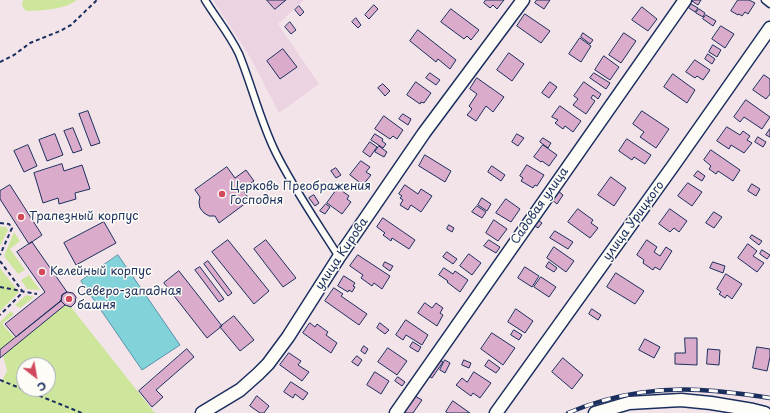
<!DOCTYPE html>
<meta charset="utf-8">
<style>
body{margin:0}
#map{position:relative;width:770px;height:413px;overflow:hidden;background:#f3e4ea;font-family:"Playpen Sans",sans-serif}
canvas{display:block}
.north{position:absolute;left:16px;top:357px;width:40px;height:40px;box-sizing:border-box;background:#fdfcf7;border:1px solid #a3aaba;border-radius:50%;rotate:149deg;font-size:11px;font-weight:700;line-height:16px;text-align:center;color:#1b2f5e}
.north::after{content:'';display:block;margin:auto;width:14px;height:18px;background:#d1495b;clip-path:polygon(50% 0,100% 100%,50% 72%,0 100%)}
</style>
<div id="map">
<canvas width="770" height="413"></canvas>
<div class="north">С</div>
</div>
<script>
const g = document.querySelector('canvas').getContext('2d');
g.lineJoin = 'round';
function fill(path, color) { g.fillStyle = color; g.fill(path, 'evenodd'); }
function trace(path, color, width, dash) { g.strokeStyle = color; g.lineWidth = width; g.lineCap = dash ? 'butt' : 'round'; g.setLineDash(dash || []); g.stroke(path); }
function drawText(font, color, halo, rows, align = 'center') {
  g.font = font + ' "Playpen Sans",sans-serif'; g.lineWidth = 3; g.setLineDash([]); g.textBaseline = 'middle'; g.strokeStyle = halo; g.fillStyle = color; for (const [text, x, y, turn = 0] of rows) {
    g.save(); g.translate(x, y); g.rotate((+turn || 0) * Math.PI / 180); g.textAlign = isNaN(turn) ? turn : align; if (halo) g.strokeText(text, 0, 0); g.fillText(text, 0, 0); g.restore();
  }
}
fill(new Path2D(`
 M213 0H304L278 24 319 84 279 113 250 57Z`), '#ecd3e1');
fill(new Path2D(`
 M23 0H77C65 9 46 10 31 11H26L23 8 22 4Z
 M0 227H6L8 230 0 246Z
 M14 232 20 241 10 249 25 270 18 274 4 256Z
 M0 268 19 292 0 311Z
 M29 275 40 290 27 289 21 280Z
 M26 295 34 297 20 308 15 305Z
 M65 305 71 307 139 393 154 412 157 413H0V384L7 371 3 355ZM24 365H48V389H24Z
 M11 311 14 314 2 324 15 338 0 350V322Z`), '#cee69c');
const water = new Path2D(`
 M118 255 180 345 142 370 81 281Z`);
fill(water, '#82d2da');
trace(water, '#5991a8', 1);
const building = new Path2D(`
 M267 0H286L275 9Z
 M486 0H504L497 9 493 5 490 8 484 3Z
 M537 0H550L544 9 535 3Z
 M692 0H701L698 5 692 1Z
 M738 0H749L755 3 748 14 745 12 742 16 739 14 738 15 731 11Z
 M691 4 698 8 695 12 689 8Z
 M374 5 378 9 369 19 365 15Z
 M299 6 304 12 300 16 295 10Z
 M642 7 657 19 648 31 632 20Z
 M451 9 479 30 471 40 467 36 464 39 441 22Z
 M699 9 705 13 703 17 696 13Z
 M525 14 550 31 541 43 517 26Z
 M706 15 716 21 713 26 703 19Z
 M356 18 361 25 358 28 352 22Z
 M290 22 296 30 291 34 285 27Z
 M721 26 734 34 725 48 712 39Z
 M418 30 456 60 450 69 438 59 436 62 410 41Z
 M583 33 593 40 590 44 581 37Z
 M624 33 636 41 621 63 609 55Z
 M580 38 591 46 581 62 569 54Z
 M713 45 721 50 717 57 709 52Z
 M283 49 297 67 280 79 267 61Z
 M509 53 524 64 512 81 497 70Z
 M708 54 715 59 712 64 705 59Z
 M604 56 619 67 610 80 595 70Z
 M695 60 710 70 703 80 697 76 695 78 686 72Z
 M430 73 440 80 436 85 426 78Z
 M594 73 610 83 606 89 590 78Z
 M673 74 695 90 687 103 664 87Z
 M764 75 770 79V94L766 99 753 90Z
 M477 78 504 97 493 112 486 106 476 121 467 115 472 109 469 106 477 94 470 89Z
 M416 82 431 93 424 103 421 102 420 104 407 95Z
 M550 82 557 87 549 98 542 93Z
 M584 82 601 94 598 99 593 95 591 98 595 101 586 114 573 105 578 99 574 96Z
 M383 84 390 91 385 96 378 88Z
 M746 100 770 117 762 129 744 117 740 122 734 117Z
 M560 106 581 121 573 132 565 126 563 129 555 123 558 120 552 117Z
 M88 111 100 143 91 146 79 114Z
 M642 111 669 129 656 148 640 137 644 132 633 124Z
 M403 114 411 119 408 125 399 119Z
 M384 116 403 130 397 139 393 136 390 139 375 129Z
 M727 127 740 135 743 131 750 136 747 140 752 143 744 153 731 145 729 149 717 141Z
 M73 128 82 150 73 153 64 131Z
 M770 129V137L766 135Z
 M55 134 63 155 47 161 39 140Z
 M375 134 383 139 382 141 386 144 383 148 371 140Z
 M517 134 524 138 518 146 512 142Z
 M758 137 766 142 763 147 755 142Z
 M543 138 551 143 548 148 540 142Z
 M627 139 651 155 645 164 634 157 632 160 619 151Z
 M370 142 377 147 370 157 363 152Z
 M28 145 37 166 24 172 14 151Z
 M543 145 557 155 549 166 542 161 541 162 534 157Z
 M379 146 387 152 384 157 375 152Z
 M711 150 740 170 733 181 718 171 716 174 709 169 711 166 704 160Z
 M425 155 451 171 445 182 419 166Z
 M361 161 370 167 366 172 371 175 363 185 350 175Z
 M62 164 64 171 82 165 90 189 75 193 76 199 59 204 58 198 43 203 34 173Z
 M527 165 544 175 537 186 535 185 533 188 521 181 523 178 520 176Z
 M492 166 505 175 501 181 488 172Z
 M227 167 235 178 246 170 254 181 242 189 250 200 219 223 215 216H209L204 213 200 208 199 202 200 197 195 190Z
 M336 168 341 175 336 178 331 171Z
 M698 171 705 176 702 181 694 176Z
 M611 177 626 188 614 206 598 195Z
 M688 183 702 192 692 206 678 196Z
 M752 184 760 189 756 196 748 191Z
 M10 185 42 235 29 244 0 199V191Z
 M405 185 418 194 421 189 432 196 421 212 411 205 408 210 400 205 403 200 400 198 402 196 399 194Z
 M338 188 349 196 347 199 351 202 342 214 327 203Z
 M557 190 563 195 557 204 551 199Z
 M314 195 319 203 315 206 309 198Z
 M482 198 491 204 487 211 478 205Z
 M506 199 520 209 511 222 496 213Z
 M326 204 330 207 325 214 320 211Z
 M477 206 486 212 482 218 472 212Z
 M578 209 593 220 591 223 598 228 590 238 568 222Z
 M670 209 687 221 679 232 674 228 670 232 659 224Z
 M714 212 722 217 714 228 706 223Z
 M383 218 415 240 409 249 392 238 391 241 383 235 385 233 377 227Z
 M494 220 507 229 498 241 486 233Z
 M538 220 542 223 538 228 534 225Z
 M104 222 116 243 76 265 64 243Z
 M449 225 454 228 452 232 447 229Z
 M555 231 573 242 568 249 550 238Z
 M752 235 762 241 759 245 750 238Z
 M228 240 269 291 254 304 212 252Z
 M266 240 296 278 283 287 254 249Z
 M489 240 500 247 496 253 484 246Z
 M647 240 657 247 654 252 660 256 666 247 672 251 660 270 655 267 653 270 643 263 644 260 637 255Z
 M32 242 67 292 62 295 61 301 16 337 5 324 45 292 17 252Z
 M748 244 757 251 753 256 764 263 757 272 738 258Z
 M554 247 574 261 566 272 547 258Z
 M762 250 770 255 767 259 760 254Z
 M447 252 457 259 453 264 443 257Z
 M469 254 481 263 472 275 460 266Z
 M358 255 390 276 382 289 374 283 372 286 361 278 363 275 350 266Z
 M208 261 232 293 228 296 204 264Z
 M385 262 393 266 390 271 383 266Z
 M549 262 557 268 554 272 546 267Z
 M713 262 725 266 723 273 710 268Z
 M200 267 224 299 219 302 195 270Z
 M525 267 539 276 532 287 518 278Z
 M444 268 453 274 455 271 468 280 460 292 447 282 448 281 439 275Z
 M179 271 222 326 207 338 164 283Z
 M616 273 644 291 635 304 607 287Z
 M726 274 742 284 732 299 727 295 725 298 719 294 721 292 717 289Z
 M344 276 355 283 353 286 355 287 352 292 349 290 348 292 338 286Z
 M541 277 556 287 549 297 534 287Z
 M334 288 343 294 341 296 367 314 359 325 325 301Z
 M67 292 73 293 76 297 75 303 71 307 65 305 61 301 62 295Z
 M61 301 65 305 0 358V350Z
 M425 303 432 308 436 303 443 308 440 313 443 315 437 326 418 313Z
 M516 309 533 321 525 333 508 322Z
 M592 309 601 315 598 320 589 314Z
 M234 316 254 340 240 351 220 327Z
 M406 320 428 335 422 345 406 335 403 340 396 335Z
 M310 323 315 327 317 324 328 332 326 335 337 343 331 353 303 333Z
 M380 323 389 330 385 334 377 328Z
 M514 330 522 335 519 340 511 335Z
 M492 333 515 348 503 365 481 349Z
 M685 338H697V365L675 364V353H685Z
 M645 339 660 347 654 358 639 350Z
 M413 342 421 347 418 352 410 347Z
 M364 346 368 349 365 354 361 351Z
 M757 347 770 349V357L767 371 753 368Z
 M388 348 407 361 397 375 378 362Z
 M187 349 194 357 156 390 163 397 152 407 139 391Z
 M708 349 720 350 719 365 707 364Z
 M289 353 301 361 298 365 309 372 302 381 280 365Z
 M357 356 362 360 358 366 352 362Z
 M437 358 443 362 432 378 427 375Z
 M563 358 583 375 572 389 552 372Z
 M445 360 450 363 445 373 440 370Z
 M464 360 471 363 469 368 462 365Z
 M489 360 500 368 496 373 485 366Z
 M375 372 389 381 381 394 367 385Z
 M474 372 491 383 480 398 473 393 471 396 456 385 462 378 467 382Z
 M398 377 405 382 402 386 395 381Z
 M291 382 308 393 303 400 295 394 293 398 284 392Z
 M257 396 269 406 264 413H260L250 406Z
 M415 396 422 400 413 413H404Z
 M453 401 470 413H448L446 412Z`);
fill(building, '#dbabcb');
trace(building, '#1b2f5e', 1);
const service = new Path2D(`
 M205 0C216 18 230 35 239 54 252 86 260 120 275 151 293 188 317 222 339 257
 M765 0 770 4`);
const minor = new Path2D(`
 M202 413 240 390 258 374 268 364 288 337 339 257 424 133 523 0
 M396 413 685 0
 M496 413 673 166 770 28
 M595 413 629 403 681 400 711 403 753 410 765 413`);
trace(service, '#1b2f5e', 9);
trace(minor, '#1b2f5e', 15);
trace(new Path2D(`
 M0 62 14 55 30 43 60 31 71 25 97 0
 M0 223 9 224 12 228 0 255
 M0 261 23 292 0 315
 M0 287 37 294
 M0 380 82 413`), '#1b2f5e', 2, [4, 3]);
trace(service, '#fdfcf7', 6);
trace(minor, '#fdfcf7', 12);
const rail = new Path2D(`
 M568 413C614 393 666 386 715 391 734 393 752 395 770 398`);
trace(rail, '#1b2f5e', 4.5);
trace(rail, '#fdfcf7', 3, [9]);
for (const [x, y, r, color] of [
 [222,194,4,"#d1495b"],
 [21,217,4,"#d1495b"],
 [42,272,4,"#d1495b"],
 [69,299,4,"#d1495b"]
]) { const dot = new Path2D(); dot.arc(x, y, r, 0, 2 * Math.PI); g.fillStyle = color; g.fill(dot); trace(dot, '#fdfcf7', 1.5); }
drawText('12px', '#1b2f5e', '#fdfcf7', [
 ["Церковь Преображения",230,187],
 ["Господня",230,201],
 ["Трапезный корпус",29,217],
 ["Келейный корпус",50,272],
 ["Северо-западная",77,292],
 ["башня",77,306]
], 'left');
drawText('12px', '#1b2f5e', '#fdfcf7', [
 ["Садовая улица",540,206,-55],
 ["улица Урицкого",634,221,-54],
 ["улица Кирова",342,254,-56]
]);
</script>
